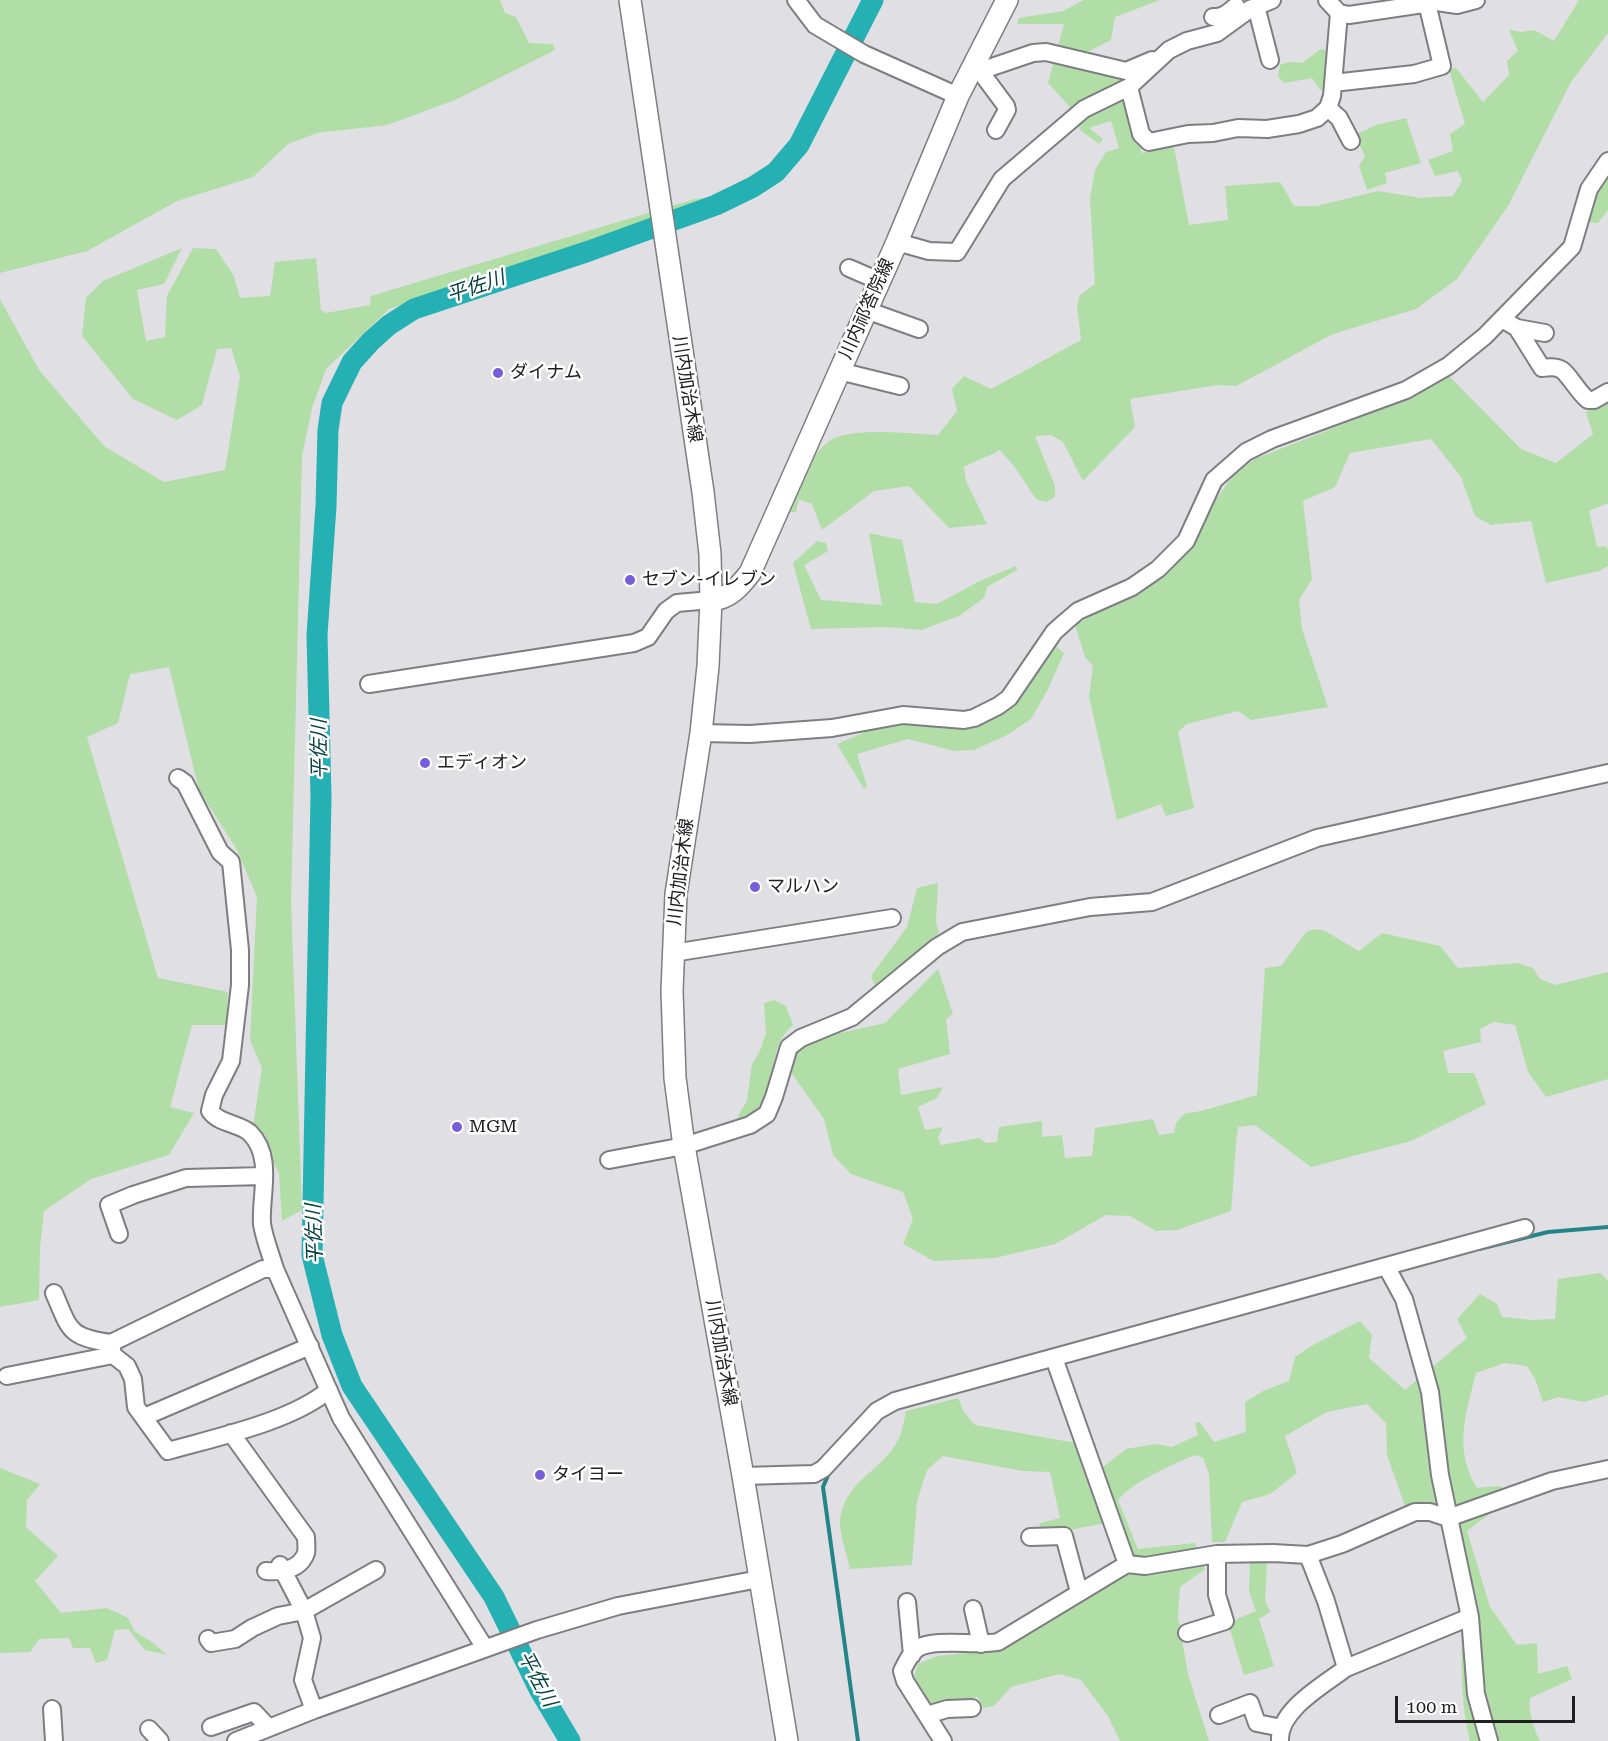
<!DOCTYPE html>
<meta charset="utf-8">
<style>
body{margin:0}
#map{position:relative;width:1608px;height:1741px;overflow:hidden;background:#e0dfe3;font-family:"Roboto Serif",serif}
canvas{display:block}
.scale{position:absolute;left:1395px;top:1696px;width:180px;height:27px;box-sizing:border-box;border:3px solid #202022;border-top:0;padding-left:8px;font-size:18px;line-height:21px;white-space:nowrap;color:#202022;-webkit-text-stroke:4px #fff;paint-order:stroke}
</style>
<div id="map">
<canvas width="1608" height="1741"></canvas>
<div class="scale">100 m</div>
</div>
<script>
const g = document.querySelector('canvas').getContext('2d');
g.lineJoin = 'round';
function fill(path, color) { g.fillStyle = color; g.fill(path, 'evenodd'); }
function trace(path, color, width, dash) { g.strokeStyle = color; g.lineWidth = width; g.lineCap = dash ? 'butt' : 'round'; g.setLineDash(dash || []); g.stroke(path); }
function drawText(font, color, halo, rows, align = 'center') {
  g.font = font + ' "Roboto Serif","Noto Sans JP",serif'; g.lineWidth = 5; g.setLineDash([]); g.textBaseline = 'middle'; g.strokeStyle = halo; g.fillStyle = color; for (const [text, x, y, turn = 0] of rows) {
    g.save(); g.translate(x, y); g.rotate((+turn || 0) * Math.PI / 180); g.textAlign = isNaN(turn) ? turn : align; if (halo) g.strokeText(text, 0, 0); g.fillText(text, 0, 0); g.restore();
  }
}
fill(new Path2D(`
 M0 0H500L505 13 516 17 529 43 553 44 555 50 455 100 387 125 317 133 288 144 253 177 177 201 87 251 0 273Z
 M1084 0H1160L1115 17 1111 40 1087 52 1085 67 1123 81 1129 115 1142 153 1174 147 1189 225 1228 220 1225 186 1280 182 1294 206H1317L1378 191 1421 198 1453 196 1462 181 1458 171 1435 176 1428 160 1453 151 1450 134 1465 124 1449 70 1456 68 1483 102 1509 75 1507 61 1518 51 1509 30 1522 32 1534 30 1554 41 1579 0H1608V33L1571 82 1508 206 1457 279 1416 309 1333 334 1236 386 1218 385 1130 399 1135 427 1083 481 1063 442 1051 435 1035 436 1055 486V497L1046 502 1036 499 1014 466 1000 450C988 457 976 460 964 467L966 481 987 524 949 528 909 486 874 491 822 530 812 504 799 499 796 512H789L786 503C796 483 811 456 828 442 849 426 911 434 938 435L957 411 952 389 964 376 991 389 1081 340 1077 305 1080 295 1095 284 1090 198 1095 170 1106 152 1119 148 1111 121 1089 128 1103 139 1099 144 1080 130 1071 108 1048 83 1064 24H1017L1019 18 1063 11Z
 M1321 49 1329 51 1326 90H1320L1312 78 1284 83 1278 76 1280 65 1289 62 1302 63Z
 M1406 118 1421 163 1385 173 1387 183 1367 190 1359 166 1365 156 1355 135 1376 125Z
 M1608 168V210L1598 223 1583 222Z
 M710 197 583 247 389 309 326 369 312 408 302 456 291 901 302 1210 282 1221 279 1173 253 1126 262 1068 250 1040 257 897 237 850 199 790 169 667 130 674 118 723 87 737 158 978 228 992 226 1025H192L170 1107 194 1113 169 1155 91 1179 44 1211 40 1248 39 1300 0 1307V299L39 370 104 446 164 482 225 470 240 376 231 348 217 349 202 405 177 420 133 399 82 336 86 298 103 281 182 248 164 284 137 290 146 341 165 337 167 296 193 248 216 249 234 276 240 298 270 296 275 262 316 258 321 310 326 313 370 305 371 296 695 199Z
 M1447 374 1521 449 1556 463 1593 434 1586 412 1608 400V503L1589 511 1597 547 1606 546 1608 550V566L1599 571 1546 583 1531 521 1491 525 1475 516 1461 477 1431 439 1350 453 1335 487 1303 501 1312 579 1299 600 1302 629 1328 707 1251 720 1238 711 1187 724 1178 732 1194 808 1166 816 1161 804 1117 820 1089 697 1093 666 1085 657 1075 625 1158 580 1186 555 1213 504 1234 474 1255 459 1404 400Z
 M869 533 902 540 915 602 937 604 982 580 1016 566 1017 570 987 587 984 598 959 616 921 630 886 627 811 629 793 563 817 541 826 543 828 551 804 565 821 600 882 605Z
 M1053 644 1064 653 1047 691 1031 719 1007 735 974 750 954 751 908 739 857 754 867 786 864 789 837 744 870 730 903 724 961 729 1007 712 1033 679Z
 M938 883 936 922 939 933 875 985 871 976 907 927 917 888Z
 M1314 929 1325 931 1359 951 1382 933 1440 946 1458 968 1518 963 1533 968 1540 979 1555 985 1608 972V1079L1546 1097 1528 1072 1515 1025 1494 1022 1480 1029 1481 1042 1443 1051 1448 1073H1474L1486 1104 1411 1141 1311 1167 1255 1125 1238 1127C1234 1155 1234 1183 1231 1211L1177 1230 1156 1231 1130 1216 1106 1215 1055 1244 995 1258 934 1261 903 1244 913 1219 903 1192 851 1174 833 1155 824 1119 788 1068 794 1050 809 1040 885 1023 938 969 953 1014 946 1019 950 1054 898 1069 901 1095 943 1087 937 1098 918 1107 925 1130 943 1127 938 1138 941 1145 979 1138 986 1143 997 1142 999 1127 1042 1121V1137L1062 1135 1065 1158 1092 1156 1095 1128 1153 1119 1159 1135 1174 1133 1176 1123 1184 1114 1201 1111 1257 1095 1265 968 1281 966 1306 932Z
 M774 1000 786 1006 793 1025C766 1048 779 1085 756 1110 752 1115 743 1119 737 1123L739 1114 747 1101 752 1064 760 1051 766 1033 764 1003Z
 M1600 1273 1608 1281V1395L1584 1402 1558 1397 1543 1402 1535 1379 1527 1366 1505 1363 1476 1373C1466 1414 1453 1449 1477 1488L1498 1486 1506 1489 1458 1505 1421 1502 1405 1506 1387 1455 1386 1423 1367 1404 1327 1412 1285 1436 1297 1473 1270 1494 1242 1502 1225 1542H1212L1209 1474 1203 1458 1195 1455C1173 1464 1132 1482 1118 1500L1138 1549 1195 1543 1205 1569 1180 1587 1178 1616 1188 1674 1209 1741H1120L1108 1716 1081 1680 1059 1674 1011 1687 994 1706 983 1708 978 1697 931 1706 914 1676 918 1664 937 1656 995 1650 1126 1571 1105 1488 1103 1467 1126 1449 1156 1444 1172 1447 1198 1435 1195 1423 1200 1422 1214 1442 1246 1432 1245 1402 1265 1390 1289 1381 1295 1357 1313 1345 1360 1321 1372 1335 1369 1358 1405 1390 1467 1338 1457 1319 1480 1294 1497 1304 1502 1317 1532 1320 1555 1319 1558 1279Z
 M958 1398 964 1412 975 1425 1076 1443 1106 1523 1069 1530 1039 1531 1040 1523 1060 1518 1050 1472 1023 1471 943 1456 927 1470 917 1501 912 1565 850 1569C847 1552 837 1531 841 1514 849 1478 885 1469 899 1438 903 1430 904 1419 906 1411Z
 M0 1468 40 1484 27 1500 26 1527 58 1556 35 1581 61 1613 107 1608 128 1618 135 1632 152 1642 167 1655 145 1650 128 1629 115 1630 107 1660 96 1663 90 1648H73L69 1638 39 1639 30 1652 0 1653Z
 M1504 1503 1467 1531 1490 1607 1517 1645 1537 1643 1538 1674 1567 1666 1572 1679 1530 1698C1528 1712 1534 1729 1540 1741H1470C1461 1705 1461 1670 1462 1633L1475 1619 1453 1520Z
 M1250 1561 1267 1563 1265 1601 1270 1612 1259 1619 1274 1666 1244 1675 1229 1627 1232 1621 1256 1611 1249 1591Z`), '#b0dea6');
trace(new Path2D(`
 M1479 1249 1548 1232 1608 1227
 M829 1473 823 1487 858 1741`), '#248588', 4);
trace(new Path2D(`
 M570 1741 539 1689 494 1597 352 1386 332 1335 312 1255 321 796 317 635 326 506 328 430 332 403 352 362 371 341 389 325 414 309 589 251 716 205 753 187 776 172 799 145 873 0`), '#25b0b3', 21);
const minor = new Path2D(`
 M796 0 815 25 864 54 958 96
 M1272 0 1250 9 1217 33 1187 41 1169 50 1129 87 1141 134 1149 142 1188 134 1213 133 1238 128 1267 129 1299 124 1317 118 1328 108 1332 96 1339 13
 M1327 0 1339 13 1349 15 1437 2 1457 5 1476 0
 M1256 6 1270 60
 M1213 17C1223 18 1229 12 1236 6
 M972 69 980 71 1033 53 1046 52 1126 71 1152 60
 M980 71 1006 106 1007 110 996 130
 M1333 83 1414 74 1442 66 1427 3
 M1328 108 1339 118 1351 141
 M897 242 929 251 957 252 1002 179 1084 109 1129 87
 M849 268 879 281
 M866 310 919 329
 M1502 319 1517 328 1542 368C1548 367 1556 366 1562 370 1570 376 1578 392 1588 400H1594L1608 392
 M1517 328 1545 333
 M839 371 900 386
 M369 684 634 643 648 637 666 611 677 603 711 600
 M701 733 750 734 832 728 903 715 964 720 974 718 998 706 1009 698 1054 632 1064 623 1078 611 1132 587 1158 569 1186 541 1214 480 1246 452 1272 439 1406 390 1448 366 1485 336 1572 247 1589 189 1608 161
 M178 778 185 783 220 852 231 862 240 950V985L231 1061 214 1095 210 1111C219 1124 239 1123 250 1133 274 1157 260 1195 262 1224 264 1238 271 1255 275 1269
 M673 953 892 918
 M609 1160 684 1146 750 1125 767 1114 774 1097 789 1047 801 1038 852 1017 937 947 962 932 1090 907 1152 902 1317 838 1608 773
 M119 1234 109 1205 133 1195 186 1178 264 1176
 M1386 1266 1404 1299 1430 1392 1440 1475 1470 1617 1476 1694 1489 1741
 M54 1293C70 1330 68 1337 111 1343L263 1269H275L341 1418 485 1648
 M113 1355 127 1366 133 1379 136 1407 168 1451C217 1437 290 1422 329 1390
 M1054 1358 1127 1564
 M7 1376 113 1355 111 1344
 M144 1417 310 1346
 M231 1433 306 1537C306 1541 307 1549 306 1553 300 1570 281 1572 266 1571
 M743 1476 814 1474 823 1469 877 1411 895 1401 1525 1228
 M1030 1537 1064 1536 1079 1592
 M280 1565 304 1611 312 1638 303 1680 314 1710
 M907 1602 912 1655
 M973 1609 981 1644
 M1187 1633 1225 1621 1217 1595V1554
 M208 1639 211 1643 235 1639 252 1628 278 1616 304 1611 376 1570
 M1346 1668 1470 1617
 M52 1709 54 1741
 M927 1715 947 1709 972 1708
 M1219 1715 1250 1703 1257 1723 1282 1728
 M211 1727 254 1712 269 1728
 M149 1729 160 1741
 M236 1741 314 1710 537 1630 618 1606 759 1579
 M943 1741 905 1681 902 1671C906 1663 911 1652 918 1648 936 1638 976 1646 998 1642L1127 1564 1145 1566 1217 1554 1273 1553 1308 1555 1342 1544 1415 1512H1430L1448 1518 1552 1481 1608 1469
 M1280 1741C1278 1710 1324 1685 1346 1668L1326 1601 1308 1555`);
const major = new Path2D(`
 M630 0 703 492 710 554 711 600 708 666 701 733 676 894 672 991 675 1078 684 1146 743 1476 787 1741
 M711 600C729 599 739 587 750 573L897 242 958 96 1007 0`);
trace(minor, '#7e7e82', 20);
trace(major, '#7e7e82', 24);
trace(minor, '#fff', 16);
trace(major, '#fff', 21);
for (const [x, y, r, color] of [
 [498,373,6,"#755ed8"],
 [630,580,6,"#755ed8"],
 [425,763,6,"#755ed8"],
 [755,887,6,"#755ed8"],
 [457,1127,6,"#755ed8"],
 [540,1475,6,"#755ed8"]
]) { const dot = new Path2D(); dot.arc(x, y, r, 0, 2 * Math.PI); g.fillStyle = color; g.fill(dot); trace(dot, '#fff', 2); }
drawText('18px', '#202022', '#fff', [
 ["川内祁答院線",867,309,-66],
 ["川内加治木線",687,389,81],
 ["川内加治木線",681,872,-83],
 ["川内加治木線",721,1353,80]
]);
drawText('18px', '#202022', '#fff', [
 ["ダイナム",510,373],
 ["セブン-イレブン",642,580],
 ["エディオン",437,763],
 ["マルハン",767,887],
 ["MGM",469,1127],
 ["タイヨー",552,1475]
], 'left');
drawText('italic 20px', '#064243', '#fff', [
 ["平佐川",476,287,-19],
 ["平佐川",320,749,-91],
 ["平佐川",315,1234,-92],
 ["平佐川",537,1679,62]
]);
</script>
